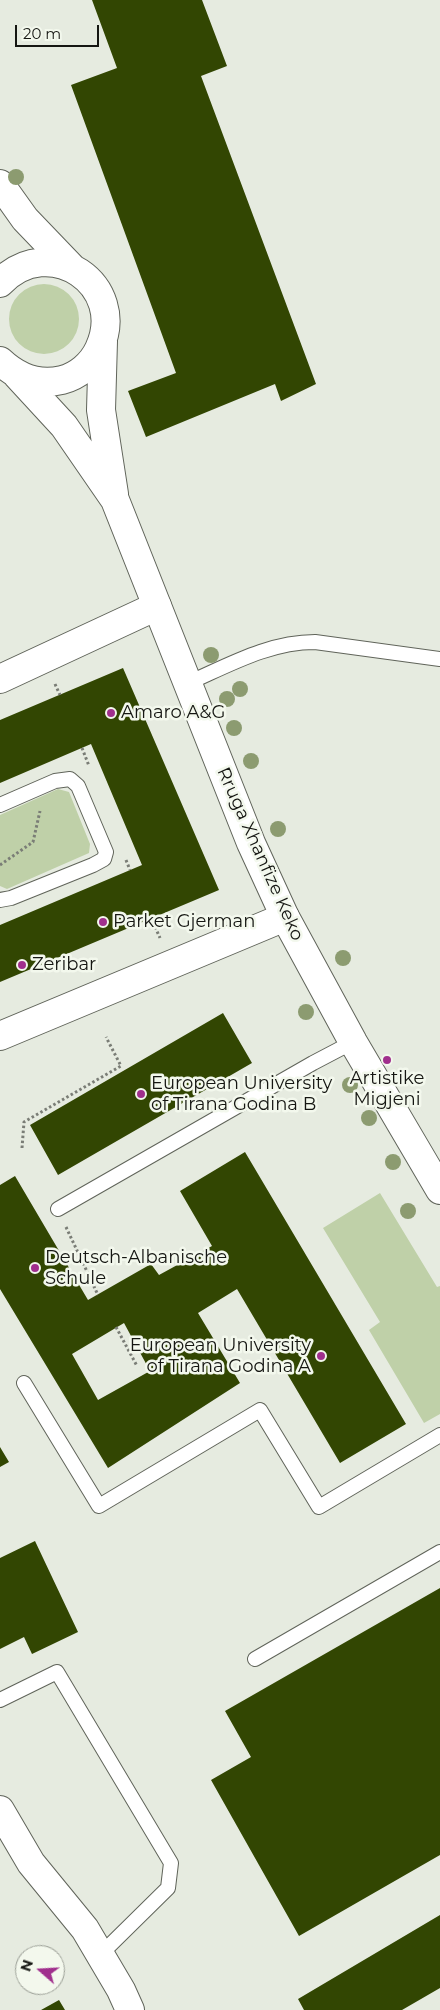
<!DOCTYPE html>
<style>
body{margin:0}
#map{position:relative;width:440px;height:2010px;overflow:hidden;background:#e6ebe0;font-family:Montserrat,sans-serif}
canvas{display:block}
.north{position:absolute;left:15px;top:1945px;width:50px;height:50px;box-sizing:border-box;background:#f3f8ed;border:1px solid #9a9e95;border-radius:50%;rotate:289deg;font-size:14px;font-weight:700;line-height:20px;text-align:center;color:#151612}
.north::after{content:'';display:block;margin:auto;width:18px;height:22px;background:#a02f8d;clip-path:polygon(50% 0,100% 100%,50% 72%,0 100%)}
.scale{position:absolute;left:15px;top:25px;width:84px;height:22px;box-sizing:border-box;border:2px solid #151612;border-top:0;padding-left:6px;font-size:15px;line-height:18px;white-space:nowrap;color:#151612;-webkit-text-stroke:4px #f3f8ed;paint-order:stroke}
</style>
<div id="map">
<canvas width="440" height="2010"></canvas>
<div class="north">N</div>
<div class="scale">20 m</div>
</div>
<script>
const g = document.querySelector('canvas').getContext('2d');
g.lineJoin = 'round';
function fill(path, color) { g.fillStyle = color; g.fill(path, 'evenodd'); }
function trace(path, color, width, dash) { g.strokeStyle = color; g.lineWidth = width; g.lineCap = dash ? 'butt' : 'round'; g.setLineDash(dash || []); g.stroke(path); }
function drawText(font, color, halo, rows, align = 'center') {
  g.font = font + ' Montserrat,sans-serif'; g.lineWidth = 5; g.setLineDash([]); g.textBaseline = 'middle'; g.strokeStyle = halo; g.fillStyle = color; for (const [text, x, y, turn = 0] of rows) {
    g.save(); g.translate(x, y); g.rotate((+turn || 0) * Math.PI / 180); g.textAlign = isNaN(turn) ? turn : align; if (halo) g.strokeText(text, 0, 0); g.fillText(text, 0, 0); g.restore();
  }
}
fill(new Path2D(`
 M9 319a35 35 0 1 1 70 0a35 35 0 1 1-70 0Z
 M58 789 69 792 90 844 89 853 7 889 0 886V815Z
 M380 1193 437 1287 440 1286V1414L424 1423 369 1330 380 1322 323 1228Z`), '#bfd0a8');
fill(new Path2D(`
 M92 0H202L227 66 201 76 316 384 281 401 275 384 146 437 128 391 176 373 71 85 117 68Z
 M123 668 219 890 0 982V925L142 865 91 744 0 783V720Z
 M223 1013 252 1063 58 1175 30 1125Z
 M245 1152 406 1424 340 1463 237 1289 198 1313 240 1383 108 1468 0 1289V1185L15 1176 88 1300 151 1264 159 1275 212 1246 180 1191ZM124 1323 150 1371 98 1400 72 1354Z
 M0 1447 9 1462 0 1467Z
 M35 1541 78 1632 32 1654 24 1637 0 1649V1558Z
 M440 1588V1855L299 1936 211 1780 251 1757 225 1711Z
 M440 1915V1988L402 2010H304L298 1999Z
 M59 2000 65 2010H41Z`), '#324602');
const service = new Path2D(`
 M188 683C229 665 269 642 315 642L440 659
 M0 805 55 781 70 779 78 786 106 852 104 859 93 865 11 898 0 900
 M58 1209 313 1063 353 1042
 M24 1383 99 1506 260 1410 319 1507 440 1435
 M255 1659 440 1552
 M0 1700 57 1672 171 1863 168 1888 100 1955`);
const minor = new Path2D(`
 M0 1036 285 917
 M0 1810 31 1863 85 1929 121 1990 130 2010`);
const tertiary = new Path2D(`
 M0 679 157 606`);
const secondary = new Path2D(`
 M0 184 25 219 72 268
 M0 283C49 231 129 285 99 349 92 364 78 376 62 380 38 386 18 378 0 361
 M103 341 101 410 114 494
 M17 375 64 426 115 500 251 843 285 917 353 1042 440 1190`);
trace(service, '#60645a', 16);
trace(minor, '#60645a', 30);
trace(tertiary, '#60645a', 30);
trace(secondary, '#60645a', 30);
trace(new Path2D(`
 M55 684 60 695
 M82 748 89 766
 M126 860 130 870
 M0 865 33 842 40 811
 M151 918 160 938
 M22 1148 24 1122 121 1066 106 1037
 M66 1227 98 1295
 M116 1327 137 1366`), '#7a7d76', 3, [2.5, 2.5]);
trace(service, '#fff', 14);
trace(minor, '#fff', 28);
trace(tertiary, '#fff', 28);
trace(secondary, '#fff', 28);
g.fillStyle = '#8c9b70';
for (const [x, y] of [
 [16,177],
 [211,655],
 [240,689],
 [227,699],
 [234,728],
 [251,761],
 [278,829],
 [343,958],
 [306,1012],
 [350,1085],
 [369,1118],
 [393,1162],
 [408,1211]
]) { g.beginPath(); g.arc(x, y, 8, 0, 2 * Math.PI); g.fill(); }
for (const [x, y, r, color] of [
 [111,713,5,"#a02f8d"],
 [103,922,5,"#a02f8d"],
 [22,965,5,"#a02f8d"],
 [387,1060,5,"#a02f8d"],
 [141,1094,5,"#a02f8d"],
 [35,1268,5,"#a02f8d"],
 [321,1356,5,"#a02f8d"]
]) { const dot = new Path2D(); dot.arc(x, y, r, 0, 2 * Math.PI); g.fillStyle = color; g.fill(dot); trace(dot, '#f3f8ed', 2); }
drawText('18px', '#151612', '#f3f8ed', [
 ["Amaro A&G",121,713],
 ["Parket Gjerman",113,922],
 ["Zeribar",32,965],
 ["Artistike",387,1079,"center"],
 ["Migjeni",387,1100,"center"],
 ["European University",151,1084],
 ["of Tirana Godina B",151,1105],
 ["Deutsch-Albanische",45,1258],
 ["Schule",45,1279],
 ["European University",311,1346,"right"],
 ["of Tirana Godina A",311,1367,"right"]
], 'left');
drawText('18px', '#151612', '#f3f8ed', [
 ["Rruga Xhanfize Keko",260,854,66]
]);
</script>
